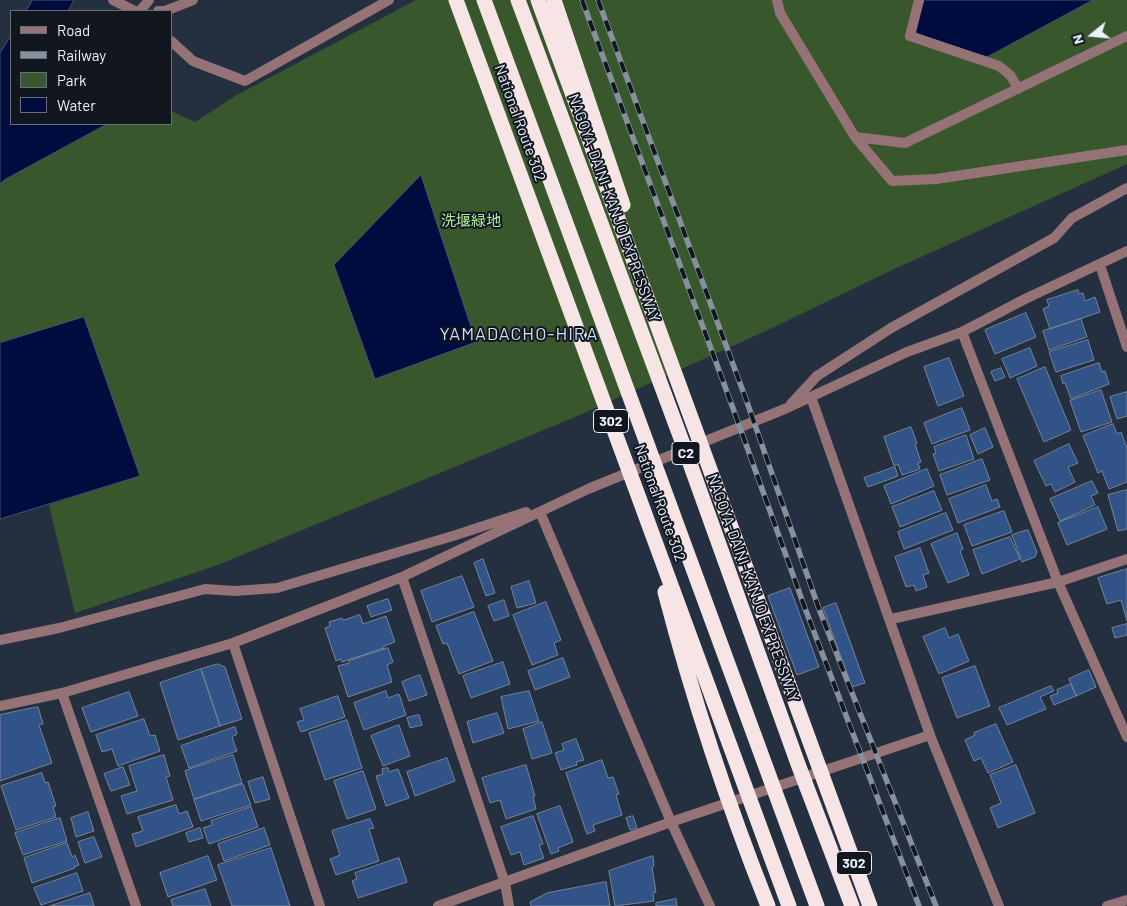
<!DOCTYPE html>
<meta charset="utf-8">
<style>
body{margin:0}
#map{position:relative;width:1127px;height:906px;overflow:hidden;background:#242f40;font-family:Barlow,sans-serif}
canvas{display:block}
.legend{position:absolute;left:10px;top:10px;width:162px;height:115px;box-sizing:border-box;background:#12171f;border:1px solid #686f78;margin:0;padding:6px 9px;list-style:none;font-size:15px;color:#eaf2fd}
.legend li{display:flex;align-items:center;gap:10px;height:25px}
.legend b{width:25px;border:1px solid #686f78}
.north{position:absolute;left:1067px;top:10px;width:50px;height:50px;-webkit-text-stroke:4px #12171f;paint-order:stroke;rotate:253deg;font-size:14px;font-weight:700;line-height:20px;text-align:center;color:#eaf2fd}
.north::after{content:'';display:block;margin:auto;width:18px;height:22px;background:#eaf2fd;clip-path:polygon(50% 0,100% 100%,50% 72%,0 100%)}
</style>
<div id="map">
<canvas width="1127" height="906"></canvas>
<ul class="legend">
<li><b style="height:6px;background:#957275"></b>Road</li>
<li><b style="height:6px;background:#87909e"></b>Railway</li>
<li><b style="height:14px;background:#39572d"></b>Park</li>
<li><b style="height:14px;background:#000c3d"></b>Water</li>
</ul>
<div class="north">N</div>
</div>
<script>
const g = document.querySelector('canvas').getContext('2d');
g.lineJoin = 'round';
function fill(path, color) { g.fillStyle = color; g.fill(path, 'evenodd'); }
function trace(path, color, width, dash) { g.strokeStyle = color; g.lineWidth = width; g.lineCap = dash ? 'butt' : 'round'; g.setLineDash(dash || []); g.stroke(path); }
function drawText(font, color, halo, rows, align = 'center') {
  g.font = font + ' Barlow,"Noto Sans JP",sans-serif'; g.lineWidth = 4; g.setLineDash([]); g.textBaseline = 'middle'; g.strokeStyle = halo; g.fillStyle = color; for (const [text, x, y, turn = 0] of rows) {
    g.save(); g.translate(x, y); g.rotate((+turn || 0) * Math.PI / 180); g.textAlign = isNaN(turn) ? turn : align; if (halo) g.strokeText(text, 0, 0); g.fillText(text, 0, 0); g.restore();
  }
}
fill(new Path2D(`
 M416 0H1127V164L892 270 770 329 580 415 218 565 75 613 49 505 139 476 84 317 0 342V184L4 180 107 124H171V111L195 122 235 96Z`), '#39572d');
const water = new Path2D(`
 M33 0H74L68 11H26Z
 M924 0H1093L987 57 914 35Z
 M11 36V124H107L4 180 0 184V53Z
 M421 175 476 342 375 379 334 265Z
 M84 317 140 476 0 519V343Z`);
fill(water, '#000c3d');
trace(water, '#465177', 1);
const building = new Path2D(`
 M1078 290 1079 294 1083 293 1085 301 1095 297 1100 312 1050 329 1043 309 1049 306 1047 300Z
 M1026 313 1036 337 995 354 985 330Z
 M1081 319 1087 337 1049 350 1043 331Z
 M1088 340 1094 360 1056 372 1049 352Z
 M1030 348 1037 366 1010 378 1002 359Z
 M949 358 964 396 938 406 924 367Z
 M1099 363 1102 372 1105 371 1109 384 1071 399 1065 383 1063 384 1061 376Z
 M1045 367 1071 430 1044 442 1017 379Z
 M1001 368 1005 377 995 381 991 372Z
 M1101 390 1112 422 1081 432 1070 401Z
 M1127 392V416L1117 419 1110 397Z
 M962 408 970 430 932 444 924 423Z
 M1113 424 1117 434 1121 432 1127 448V482L1109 489 1102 471 1098 473 1083 436Z
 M911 427 917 443 915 444 921 462 918 463 920 469 902 475 898 464 894 466 884 437Z
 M985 428 993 447 978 454 970 435Z
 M966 435 974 459 939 471 933 454 936 453 934 447Z
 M1069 444 1078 463 1068 467 1075 482 1055 492 1051 484 1046 486 1034 461Z
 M982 459 990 480 947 495 940 475Z
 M895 467 898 476 868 487 864 478Z
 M927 469 934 486 891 504 884 486Z
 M1092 481 1098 493 1091 496 1095 505 1060 521 1050 499Z
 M986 485 992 501 997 499 1000 507 958 523 949 499Z
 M1127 490V529L1118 531 1108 495Z
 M934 491 942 510 900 527 892 507Z
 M1098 507 1107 529 1067 545 1058 523Z
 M1004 511 1012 532 972 546 964 525Z
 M946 513 953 530 904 549 898 532Z
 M1028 530 1037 552 1035 557 1022 562 1012 535Z
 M957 533 963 549 960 551 969 575 948 583 931 544Z
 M1010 537 1020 559 982 574 973 550Z
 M920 548 929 573 923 575 927 587 916 591 914 585 906 587 895 557Z
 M483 559 495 593 486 596 474 563Z
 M1127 569V621L1121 600 1107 604 1098 578Z
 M462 576 474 607 432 622 421 591Z
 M529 581 536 603 517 608 511 587Z
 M790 588 819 667 797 675 768 596Z
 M388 599 392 610 371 617 367 606Z
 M504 600 509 616 494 621 488 606Z
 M546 602 561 640 554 643 558 655 532 665 513 615Z
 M836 603 865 683 852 687 823 608Z
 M474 612 493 661 459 674 447 643 443 644 436 626Z
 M360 615 363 624 386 616 395 642 384 646V648L342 662 341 659 336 661 325 628 330 626 329 622 342 618 343 620Z
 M1127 624V635L1115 638 1112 628Z
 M945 628 949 638 958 634 969 661 939 674 923 637Z
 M388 648 393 662 387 665 392 682 348 697 338 666 349 663V661Z
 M563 658 570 677 535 690 528 671Z
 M503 662 510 684 471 698 463 676Z
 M218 664 225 667 242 719 220 726 201 669Z
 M975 666 990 706 957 718 942 678Z
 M201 669 220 726 178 740 160 683Z
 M1089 670 1096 687 1076 696 1069 679Z
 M420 675 427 695 409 701 402 682Z
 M1071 684 1076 696 1054 705 1050 696 1058 693 1057 690Z
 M1051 686 1054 691 1040 697 1046 709 1007 725 999 708Z
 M386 691 388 698 399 694 406 715 364 730 354 703Z
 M529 691 539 721 508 729 501 697Z
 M129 692 138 716 91 732 82 708Z
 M338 696 345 717 301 732 297 722 304 720 300 709Z
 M38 707 43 724 39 725 52 763 0 781V715Z
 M497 713 504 733 473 743 467 722Z
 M419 715 422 725 410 728 407 718Z
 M144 719 150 736 155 735 160 751 118 766 112 749 102 752 96 735Z
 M347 720 362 768 325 780 309 733Z
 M542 722 552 753 532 759 523 729Z
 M996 724 1013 762 988 773 981 758 974 761 965 740 975 735 974 733Z
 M399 725 410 756 383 766 371 736Z
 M235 727 237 734 232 737 237 751 189 768 181 746Z
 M576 739 584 760 576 762 577 765 561 770 555 753 564 750 562 744Z
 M164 755 170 776 166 777 173 800 127 814 121 796 137 791 129 766Z
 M233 755 242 783 194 799 185 771Z
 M447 758 455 781 415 796 407 772Z
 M602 760 608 778 613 777 619 794 616 795 622 815 593 825 595 831 587 834 566 773Z
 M526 765 535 796 533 797 536 809 506 819 500 800 490 803 482 778Z
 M1016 765 1035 813 998 828 990 808 1001 803 990 775Z
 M123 767 130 785 111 791 104 774Z
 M388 768 389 772 398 769 409 798 386 806 376 776 383 774 382 769Z
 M363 771 376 809 347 819 334 781Z
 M42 773 45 783 48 782 56 806 53 807 56 817 16 830 1 786Z
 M263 777 270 799 255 803 248 782Z
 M243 784 251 805 201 821 194 800Z
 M176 805 179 814 187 811 193 827 136 847 132 834 143 831 138 817Z
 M560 806 573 842 558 848 559 851 551 854 537 814Z
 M251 807 258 827 209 844 203 828 212 825 211 821Z
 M88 812 94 831 76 837 71 818Z
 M533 816 543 844 539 845 544 858 524 865 520 852 511 855 501 827Z
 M633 816 637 828 630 830 626 818Z
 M60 818 67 841 23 855 15 833Z
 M370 819 374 828 369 829 379 861 336 875 330 859 340 855 332 831Z
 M200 828 203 838 189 842 186 833Z
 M264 828 270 845 224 861 218 844Z
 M94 837 102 857 85 863 78 842Z
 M67 843 72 857 75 855 79 865 74 867 75 868 32 883 24 858Z
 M271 848 290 906H232L218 865Z
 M208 856 217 880 168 897 160 873Z
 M653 856 654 866 652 867 656 892 653 893 654 901 615 906 609 871Z
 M399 858 407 882 358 898 352 881 357 879 355 873Z
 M77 873 83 891 41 905 34 888Z
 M606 882 610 906H531L530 902 547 893Z
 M205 889 211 906H173L171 900Z
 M90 893 94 906H50Z
 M676 899 677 906H656V903Z`);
fill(building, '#315388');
trace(building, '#768498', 1);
trace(new Path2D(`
 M777 0 780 13 855 137 892 181 936 179 1127 150
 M919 0 910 36 999 66 1011 76 1018 89
 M855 137 905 143 1127 36`), '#957275', 10);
trace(new Path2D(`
 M113 0 135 11
 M140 11 149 0
 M158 11H165L193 0
 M171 41 193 61 245 81 389 0
 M1100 265 1127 347
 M962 332 1058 582 1127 737
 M811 397 930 735 999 906
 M791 404 817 376 891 328 1054 238 1072 218 1127 188
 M540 512 671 822 710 906
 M402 577 505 883 509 906
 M891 619 1058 582 1127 559
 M0 640 59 628 205 589 235 591 277 588 456 535 526 512
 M233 643 320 906
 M62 693 136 906
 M0 706 62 693 233 643 402 577 588 489 787 408 907 352 962 332 1025 299 1127 251
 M438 906 671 822 930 735
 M1107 906 1127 900`), '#957275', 10);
trace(new Path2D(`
 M456 0 789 906
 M484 0 817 906
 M518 0 683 444 798 764 852 906
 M538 0 870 906
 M554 0 623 205
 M665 592C693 699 727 803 768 906`), '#f7e5e6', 15);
const rail = new Path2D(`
 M582 0 730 400 806 611 919 906
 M598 0 747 402 819 609 936 906`);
trace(rail, '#87909e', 5.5);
trace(rail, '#12171f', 4, [11]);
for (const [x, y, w] of [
 [611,421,35],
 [686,453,28],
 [854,863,35]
]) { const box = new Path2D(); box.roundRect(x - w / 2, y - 11.5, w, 23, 4); g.fillStyle = '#12171f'; g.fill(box); trace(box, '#eaf2fd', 1); }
drawText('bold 14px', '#eaf2fd', null, [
 ["302",611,421],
 ["C2",686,453],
 ["302",854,863]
]);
drawText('15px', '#eaf2fd', '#12171f', [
 ["National Route 302",520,123,70],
 ["NAGOYA-DAINI-KANJO EXPRESSWAY",614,208,70],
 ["National Route 302",660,503,70],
 ["NAGOYA-DAINI-KANJO EXPRESSWAY",753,588,70]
]);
drawText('15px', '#b3ef9b', '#12171f', [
 ["洗堰緑地",471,221]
]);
g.letterSpacing = '1px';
drawText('18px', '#d0dff6', '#12171f', [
 ["YAMADACHO-HIRA",519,334]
]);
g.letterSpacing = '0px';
</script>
